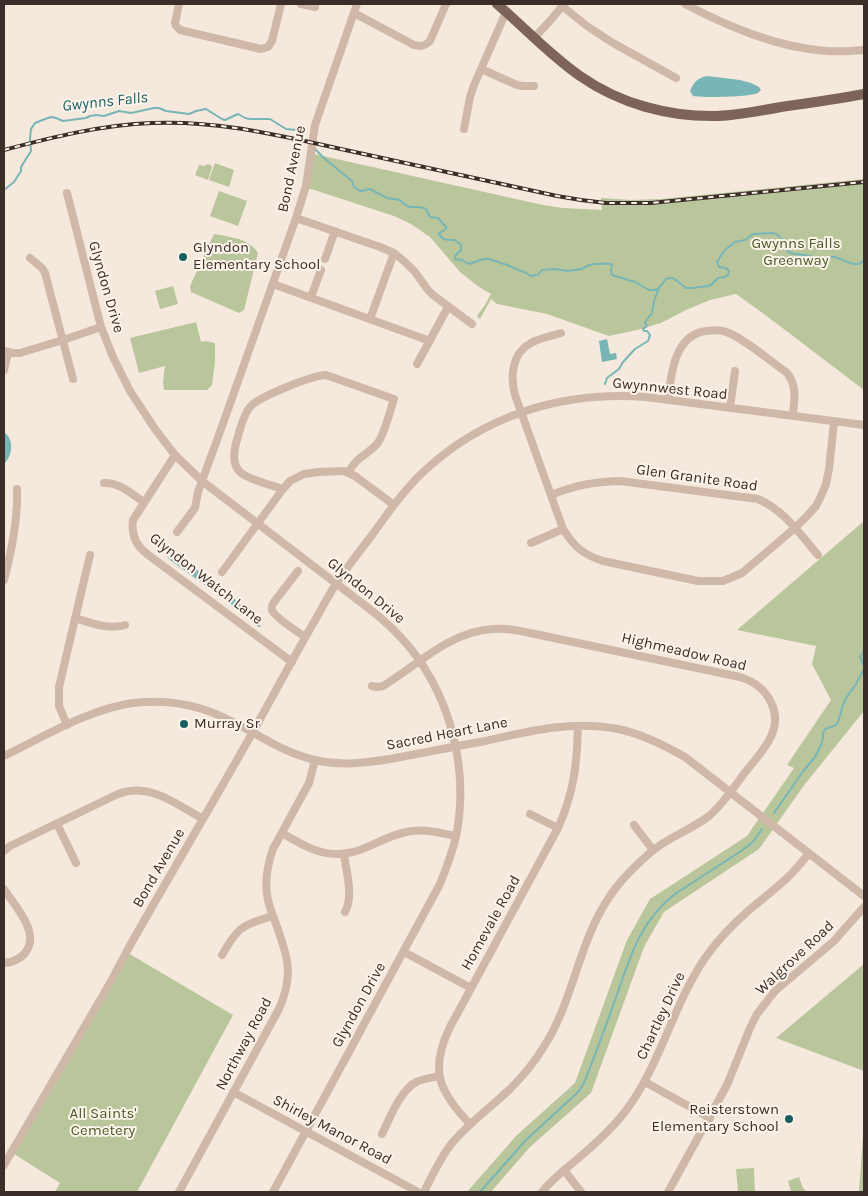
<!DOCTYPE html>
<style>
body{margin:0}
#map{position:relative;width:868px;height:1196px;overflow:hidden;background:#f5e9dd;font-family:Karla,sans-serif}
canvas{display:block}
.frame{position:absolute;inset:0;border:5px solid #3b2d28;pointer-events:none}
</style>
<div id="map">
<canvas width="868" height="1196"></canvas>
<div class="frame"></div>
</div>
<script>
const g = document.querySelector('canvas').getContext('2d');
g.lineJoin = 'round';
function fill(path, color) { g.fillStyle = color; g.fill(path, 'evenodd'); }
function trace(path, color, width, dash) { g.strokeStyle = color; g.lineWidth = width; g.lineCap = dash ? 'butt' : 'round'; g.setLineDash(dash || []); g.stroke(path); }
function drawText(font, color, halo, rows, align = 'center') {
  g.font = font + ' Karla,sans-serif'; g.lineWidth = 4; g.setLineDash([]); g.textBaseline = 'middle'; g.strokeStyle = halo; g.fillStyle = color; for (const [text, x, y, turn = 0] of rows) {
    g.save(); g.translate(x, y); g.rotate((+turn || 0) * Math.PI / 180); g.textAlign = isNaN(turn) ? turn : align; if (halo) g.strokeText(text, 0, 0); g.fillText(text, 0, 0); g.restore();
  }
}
fill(new Path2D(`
 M314 154 543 205 563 208 602 210 601 198 631 200 661 199 864 179V390L764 314 736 294 710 300 686 310 661 323 637 330 609 336 547 314 497 304 491 299 480 319 477 316 485 305 491 294 479 287 460 272 430 237 411 224 394 216 308 188Z
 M215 163 234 170 229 187 209 180Z
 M207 164 211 165 212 168 208 180 195 175 199 165 205 166Z
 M219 191 247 201 238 226 210 216Z
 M214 234C230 237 249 238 258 253L244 310 239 313 191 292 190 286Z
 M173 286 178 304 160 309 155 291Z
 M196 322 201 342 205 341 215 343V362L212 385 207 390H164L163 381 165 366 139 373 130 338Z
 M864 521V711L805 784 759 849 664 912 644 947 591 1093 529 1148 491 1192H467L516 1136 575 1083 627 940 650 899 747 836 794 768 787 765 831 700 812 664 816 646 737 630Z
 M128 953 233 1015 137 1192H55L60 1183 14 1154Z
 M864 964V1071L776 1038Z
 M864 1132V1192H859L863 1135Z
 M754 1168 755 1192H738L736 1169Z
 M799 1177 803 1188 807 1192H791L788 1181Z`), '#b9c69b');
fill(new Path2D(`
 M707 76 740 80 751 83 759 87 761 90C760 91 759 92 758 93 751 97 701 98 693 96L690 91C694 82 697 78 707 76Z
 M607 339 610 354 616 353 617 359 602 362 599 341Z
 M4 432C14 439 13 454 5 463H4Z
 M167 550 179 556 232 596 261 626 259 627 257 626 235 607 170 560 166 555 165 552Z`), '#78b5b6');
trace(new Path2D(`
 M315 149 325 159 352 181 354 187 357 189 361 191 370 189 387 198 400 200C412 213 414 203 426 209L430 217 438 218 446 227V229L441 232 439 234C443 242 448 239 455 240L461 245V250L455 256V259L462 260 469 264 483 259H489L507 265 526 273 531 276 538 275 542 270 555 269 568 271 582 269C590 262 602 264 612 264L611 272 612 275 635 282 649 290H655L659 288 666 279 670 278H673L686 288H692L708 286 711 285 718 278 724 277 728 275 729 271 726 268 719 267 717 262 724 251 735 242 745 240 753 234 773 233 778 235 782 240 784 247 790 253 810 256 824 260H827L832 257H835L853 264H859L864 260
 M4 190 14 182 21 171V167L31 151 30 139 31 129 35 123 45 119 51 117 56 118 63 121 86 118 90 116 96 115 104 116 119 111 131 113 154 108H159L166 111 189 114 196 111 206 109 222 119 225 120 238 114 245 118 250 119H270L286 129 297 130 300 132 301 137
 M605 384 607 378 619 369 623 362 635 349 648 341 650 335 647 331H644L643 329 647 326 645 322 652 313 654 301 659 288
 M864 651 860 657 864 666
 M774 813 804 770 815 757 821 745 823 738V733L825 729 836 725 838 722 842 708 846 698 856 684 864 669
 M480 1192 525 1141 578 1092 584 1083C595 1056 605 1028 615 1000 630 958 639 922 675 894L741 851 753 842 762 829`), '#78b5b6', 2);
trace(new Path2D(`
 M179 4 175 23 176 26 180 30 261 49 268 47 272 41 281 4
 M301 4 315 7
 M685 4C729 27 776 47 826 51 839 52 852 51 864 50
 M562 6 587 26 613 43 676 78
 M354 13 414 45C421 47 425 46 430 41L446 4
 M534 38 549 22 564 4
 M481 69 517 85 523 86H534
 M464 129 470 97 474 85 506 12
 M67 193 101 327 113 357 130 391 155 429 175 455 202 481 367 607C383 619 398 633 411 649 452 701 469 772 456 837 452 853 446 869 440 884L273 1192
 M296 218 380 247 394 253 405 262 415 272 428 290 433 295 472 324
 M30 258 42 268 45 273 73 379
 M325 259 335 231
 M273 284 430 341
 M311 297 321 270
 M370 319 394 253
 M561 333C552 336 540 338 531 343 512 353 510 376 515 395L563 529C574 547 584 555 603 561L698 581H723L742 573 795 528 807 516 816 506 821 496 826 484 829 469 834 422
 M4 351 12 353H20L63 340 101 327
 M417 364 448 307
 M4 370 8 353
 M668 400C671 375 674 335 706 331 713 330 722 330 729 333 746 340 770 361 786 372 798 385 794 400 793 416
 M730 408 735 371
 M175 455 133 520C131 534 135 545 147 554L292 662
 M104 483C121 483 130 493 144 502
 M283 489C271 485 249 480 240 472 232 464 234 453 236 443 240 431 242 417 250 407 258 397 313 375 326 375L394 399C390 411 384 436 377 444 366 456 356 457 349 472
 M551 495C576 485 593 482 620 481L758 499C784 510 800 534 818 555
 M177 532 195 508 198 492 225 418 296 218 306 186 315 125 357 4
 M531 543 563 529
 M298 571 274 602C272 605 271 606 272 610 274 616 299 633 305 637
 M222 572 283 489 290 481 304 474 319 472 344 471 355 476 394 505
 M4 580C12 550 18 520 17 489
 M75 618C91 623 108 630 125 625
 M372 686 377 687 383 686C418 665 449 632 492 629 505 628 517 630 530 633L740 677C769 686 785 715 768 742 761 754 751 765 743 775 733 789 722 805 709 816 691 830 668 837 651 852 636 865 621 879 610 896 578 942 574 1001 543 1048 534 1063 523 1076 510 1089 491 1107 469 1123 452 1143 440 1158 432 1176 424 1192
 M67 725 59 706V687L90 555
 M4 756C43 737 89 709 133 703 166 699 200 705 229 720 258 734 283 753 315 760 340 766 365 763 390 759 422 753 453 747 485 741 529 731 572 720 618 729 642 734 664 745 685 757L864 896
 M530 814 558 828
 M57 824 76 863
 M634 825 653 850
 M282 833C298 842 316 854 336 854 362 855 381 837 406 832 423 828 439 833 456 836
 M4 851 10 846 118 794C150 782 176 804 203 819
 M344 854C346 871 354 896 345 912
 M4 889C14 905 39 931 27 950 22 959 14 962 4 963
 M404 952 471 988
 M222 955C238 927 242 925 273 916
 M645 1082 710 1118
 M233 1092 418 1192
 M470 1124C439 1092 429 1070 450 1027L558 828C574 792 577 765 578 726
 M382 1134C390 1118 400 1091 416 1082 423 1079 431 1078 439 1076
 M4 1165 110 983 128 949C171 873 216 798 259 721 277 688 295 655 314 622 321 610 328 596 336 584 347 567 360 551 372 535 387 514 402 493 420 475 482 415 562 391 646 397L864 425
 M564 1170 581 1192
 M179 1192 279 1009C294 975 288 957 276 924 272 914 268 904 267 894 265 879 268 863 273 849L309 783 315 760
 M542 1192C551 1180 563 1171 575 1161 593 1146 610 1131 624 1113 660 1067 672 1007 705 958 717 941 732 925 748 911 761 900 774 890 786 879 795 871 802 862 809 853
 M668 1192 727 1085 750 1028 757 1014 775 991 834 941 864 907`), '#cfb8a7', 8);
trace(new Path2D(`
 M497 4C525 28 550 55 580 76 620 104 669 117 717 116 739 115 760 111 781 107 809 103 837 99 864 94`), '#7e6358', 10);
const rail = new Path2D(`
 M4 150C53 137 101 125 152 123 220 120 285 137 350 151 419 166 488 181 557 196L581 200 606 203H651L864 182`);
trace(rail, '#3b2d28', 4);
trace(rail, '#fcf3ea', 2, [5.5]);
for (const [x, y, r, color] of [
 [183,257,5,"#185f61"],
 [184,724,5,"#185f61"],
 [789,1119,5,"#185f61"]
]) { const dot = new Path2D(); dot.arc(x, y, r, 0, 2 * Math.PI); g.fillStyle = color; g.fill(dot); trace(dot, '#fcf3ea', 2); }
drawText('15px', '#3b2d28', '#fcf3ea', [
 ["Bond Avenue",292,169,-78],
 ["Glyndon Drive",106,287,74],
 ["Gwynnwest Road",670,389,6],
 ["Glen Granite Road",697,478,8],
 ["Glyndon Watch Lane",206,579,38],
 ["Glyndon Drive",366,591,39],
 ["Highmeadow Road",684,652,13],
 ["Sacred Heart Lane",447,734,-11],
 ["Bond Avenue",159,868,-60],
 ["Homevale Road",491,923,-61],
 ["Walgrove Road",795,958,-43],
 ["Glyndon Drive",359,1005,-61],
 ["Chartley Drive",661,1016,-65],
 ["Northway Road",244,1044,-62],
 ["Shirley Manor Road",332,1130,28]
]);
drawText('15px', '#4b5c29', '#fcf3ea', [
 ["Gwynns Falls",796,244],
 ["Greenway",796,261],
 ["All Saints'",103,1114],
 ["Cemetery",103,1131]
]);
drawText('15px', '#3b2d28', '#fcf3ea', [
 ["Glyndon",193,248],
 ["Elementary School",193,265],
 ["Murray Sr",194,724],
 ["Reisterstown",779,1110,"right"],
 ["Elementary School",779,1127,"right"]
], 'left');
drawText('italic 16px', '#185f61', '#fcf3ea', [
 ["Gwynns Falls",105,102,-6]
]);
</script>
